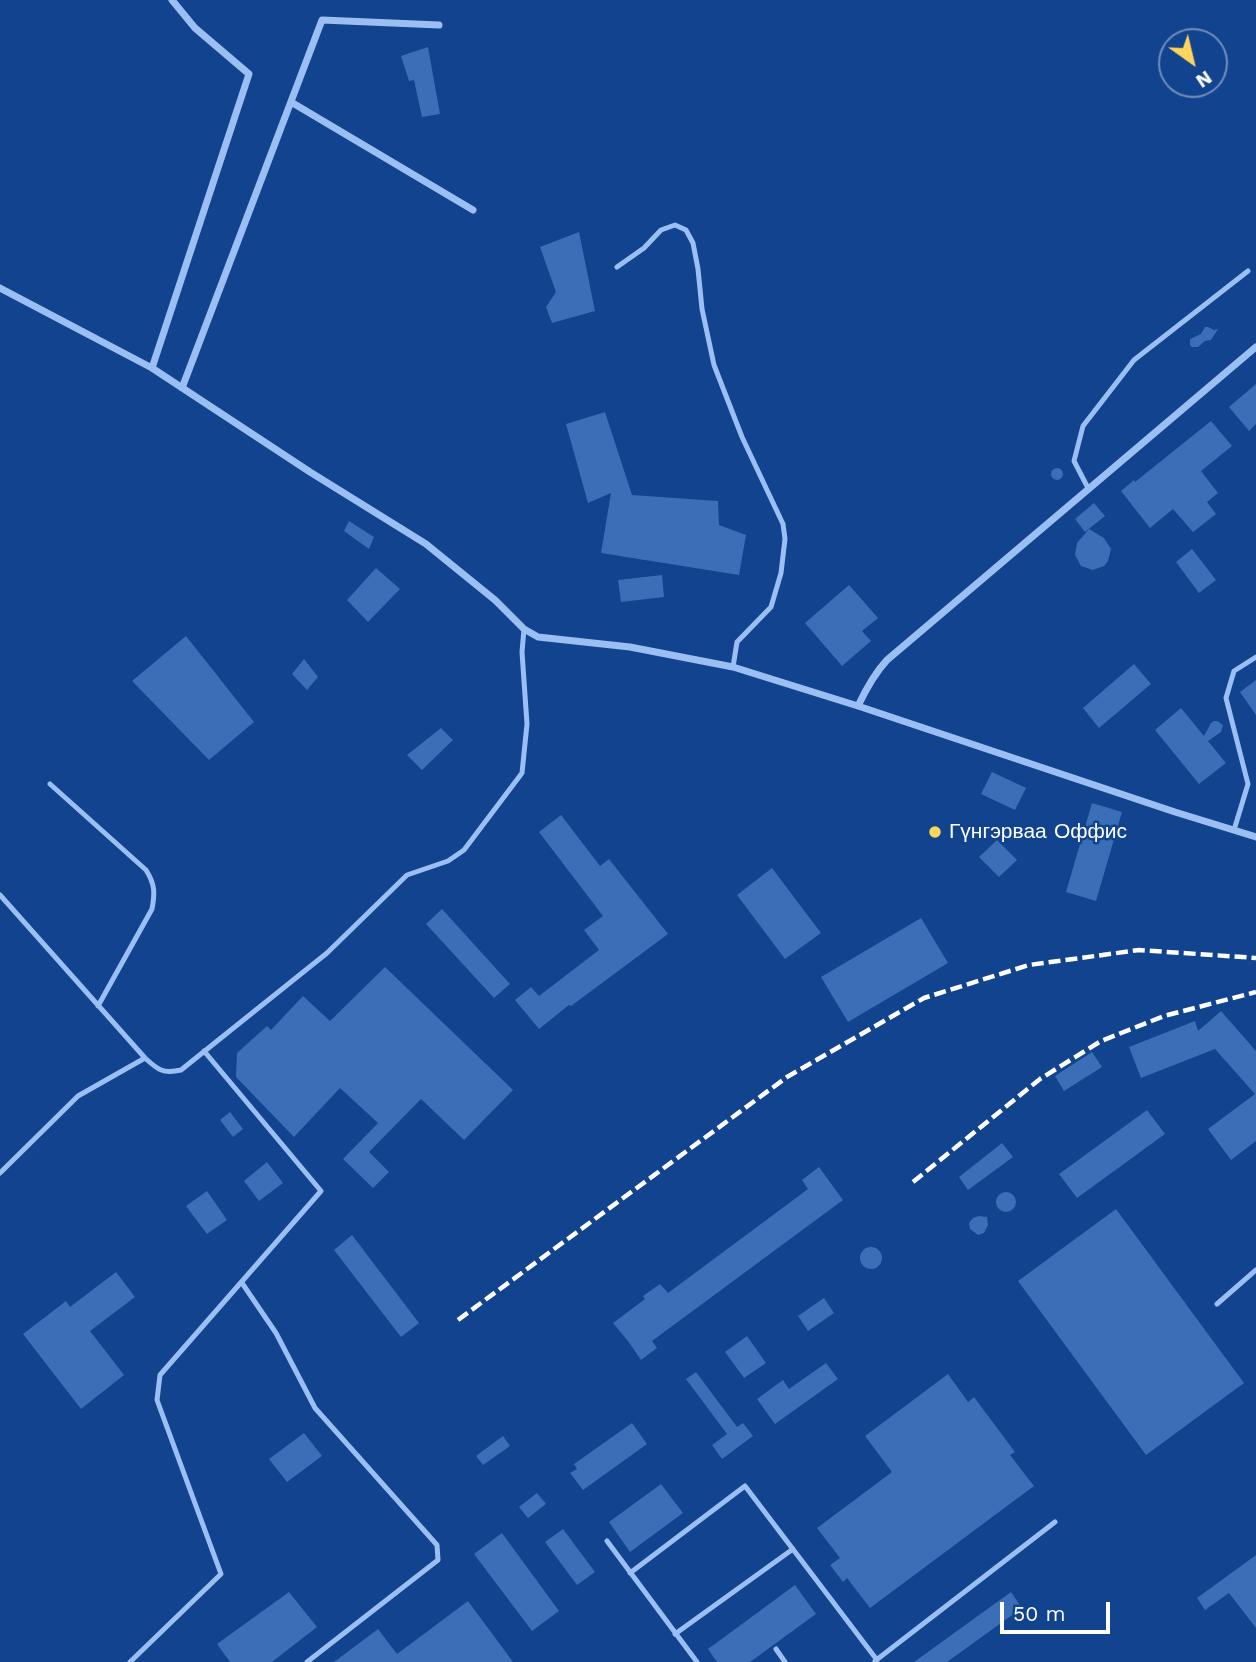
<!DOCTYPE html>
<meta charset="utf-8">
<style>
body{margin:0}
#map{position:relative;width:1256px;height:1662px;overflow:hidden;background:#11438e;font-family:"Work Sans",sans-serif}
canvas{display:block}
.north{position:absolute;left:1158px;top:28px;width:70px;height:70px;box-sizing:border-box;background:#11438e;border:2px solid #708ebb;border-radius:50%;rotate:146deg;font-size:19px;font-weight:700;line-height:28px;text-align:center;color:#fff}
.north::after{content:'';display:block;margin:auto;width:24px;height:32px;background:#ffd65b;clip-path:polygon(50% 0,100% 100%,50% 72%,0 100%)}
.scale{position:absolute;left:1000px;top:1602px;width:110px;height:32px;box-sizing:border-box;border:4px solid #fff;border-top:0;padding-left:9px;font-size:21px;line-height:24px;white-space:nowrap;color:#fff;-webkit-text-stroke:5px #11438e;paint-order:stroke}
</style>
<div id="map">
<canvas width="1256" height="1662"></canvas>
<div class="north">N</div>
<div class="scale">50 m</div>
</div>
<script>
const g = document.querySelector('canvas').getContext('2d');
g.lineJoin = 'round';
function fill(path, color) { g.fillStyle = color; g.fill(path, 'evenodd'); }
function trace(path, color, width, dash) { g.strokeStyle = color; g.lineWidth = width; g.lineCap = dash ? 'butt' : 'round'; g.setLineDash(dash || []); g.stroke(path); }
function drawText(font, color, halo, rows, align = 'center') {
  g.font = font + ' "Work Sans",sans-serif'; g.lineWidth = 5; g.setLineDash([]); g.textBaseline = 'middle'; g.strokeStyle = halo; g.fillStyle = color; for (const [text, x, y, turn = 0] of rows) {
    g.save(); g.translate(x, y); g.rotate((+turn || 0) * Math.PI / 180); g.textAlign = isNaN(turn) ? turn : align; if (halo) g.strokeText(text, 0, 0); g.fillText(text, 0, 0); g.restore();
  }
}
fill(new Path2D(`
 M428 47 440 114 422 117 414 80 409 81 401 56Z
 M579 232 595 311 552 323 546 307 556 292 540 247Z
 M1205 327H1208L1214 330 1218 329 1211 340 1205 341 1198 347H1192L1190 345V339L1201 334Z
 M1256 384V424L1249 431 1229 407Z
 M605 412 632 495 718 501 719 525 746 535 739 575 601 553 611 493 588 503 566 424Z
 M1211 421 1232 446 1201 471 1218 493 1207 502 1216 514 1193 532 1173 509 1150 528 1121 491 1134 480 1135 482Z
 M1051 474a6 6 0 1 1 12 0a6 6 0 1 1-12 0Z
 M1094 503 1105 516 1085 532 1075 519Z
 M349 521 374 537 369 549 344 531Z
 M1089 529 1104 538 1111 549 1108 561 1104 566 1093 570 1081 566 1075 555 1077 543Z
 M1192 549 1216 580 1199 593 1176 562Z
 M376 568 400 589 368 622 347 600Z
 M662 575 664 597 621 602 618 580Z
 M849 585 878 618 862 631 871 641 842 666 805 623Z
 M186 636 254 722 209 760 132 681Z
 M304 659 318 677 307 690 292 674Z
 M1134 664 1151 684 1099 728 1083 708Z
 M1256 680V715L1240 692Z
 M1181 708 1204 736 1211 723 1214 721H1217L1223 725 1221 732 1208 741 1226 763 1199 784 1155 730Z
 M441 728 453 740 422 770 407 755Z
 M992 772 1026 788 1015 810 981 794Z
 M1092 803 1122 812 1096 901 1066 892Z
 M561 815 600 866 609 859 668 934 571 1006 569 1005 539 1029 515 1000 531 987 539 996 599 950 584 930 603 916 539 832Z
 M997 840 1017 860 999 877 979 857Z
 M772 868 821 933 785 959 737 895Z
 M442 909 510 984 494 998 426 924Z
 M921 918 948 963 848 1022 821 977Z
 M385 967 513 1090 464 1140 421 1099 369 1152 389 1172 373 1188 343 1159 378 1123 340 1088 294 1137 236 1077 237 1053 267 1026 271 1030 303 996 330 1021Z
 M1221 1011 1256 1051V1141L1231 1160 1208 1129 1255 1094 1215 1049 1141 1078 1129 1047 1195 1021 1198 1031Z
 M1092 1052 1102 1067 1064 1091 1055 1076Z
 M1147 1110 1165 1134 1077 1198 1059 1174Z
 M230 1112 243 1129 233 1137 220 1120Z
 M1002 1143 1013 1157 968 1190 959 1177Z
 M267 1162 283 1183 259 1201 244 1181Z
 M819 1167 843 1200 652 1341 657 1348 641 1360 628 1341 613 1323 645 1299 643 1296 660 1284 668 1293 808 1189 802 1180Z
 M207 1191 227 1220 207 1234 186 1206Z
 M996 1202a10 10 0 1 1 20 0a10 10 0 1 1-20 0Z
 M1116 1209 1244 1383 1146 1455 1018 1281Z
 M979 1216 987 1217 988 1225 984 1233 978 1235 970 1229 969 1223 973 1218Z
 M352 1235 419 1323 401 1337 334 1250Z
 M860 1258a11 11 0 1 1 22 0a11 11 0 1 1-22 0Z
 M116 1272 135 1297 90 1331 124 1375 81 1409 23 1334 66 1301 70 1307Z
 M824 1298 834 1313 808 1331 798 1316Z
 M747 1336 766 1363 744 1378 725 1352Z
 M826 1363 838 1379 775 1424 757 1399 783 1380 789 1389Z
 M696 1372 737 1427 743 1423 753 1436 722 1459 712 1445 727 1434 686 1379Z
 M948 1374 968 1402 974 1397 1015 1452 1010 1455 1034 1486 870 1608 847 1578 843 1582 830 1565 840 1558 817 1528 892 1472 865 1436Z
 M632 1423 647 1444 583 1490 570 1473 577 1469 574 1464Z
 M304 1433 322 1456 287 1482 269 1459Z
 M503 1436 510 1446 483 1465 476 1456Z
 M661 1484 683 1513 630 1552 609 1522Z
 M537 1493 546 1504 528 1518 519 1507Z
 M563 1529 595 1572 577 1585 545 1542Z
 M502 1533 559 1611 532 1631 474 1554Z
 M1256 1555V1628L1229 1593 1205 1610 1197 1598Z
 M795 1585 816 1614 750 1662H717L708 1649Z
 M289 1592 317 1627 272 1662H230L217 1644Z
 M1011 1592 1022 1608 947 1662H914Z
 M468 1601 513 1662H334L378 1629 397 1654Z`), '#3a6eb7');
trace(new Path2D(`
 M617 267 644 248 661 230 675 225 686 230 693 243 698 269 702 309 714 365 742 437 783 524 785 539 781 573 771 607 737 642 733 667
 M1088 488 1074 461 1083 426 1134 360 1248 271
 M50 784 146 870C155 884 155 893 152 909L98 1006
 M1234 830 1248 784 1226 698 1234 671 1256 657
 M0 895 145 1058C158 1070 163 1074 181 1070L327 953 407 875 448 861 464 850 522 773 527 724 522 652 524 629
 M0 1173 78 1096 145 1058
 M242 1283 276 1333 315 1408 437 1545 438 1560 307 1662
 M1217 1304 1256 1270
 M607 1541 697 1662
 M630 1573 745 1486 877 1660
 M675 1634 793 1549
 M776 1649 785 1662
 M875 1661 1055 1522
 M130 1662 221 1574 157 1400 160 1375 321 1191 204 1051`), '#9bbff2', 5);
trace(new Path2D(`
 M291 102 473 210
 M0 288 152 368 310 472 426 544 495 600 524 629 538 637 630 647 733 667 858 706 1175 812 1256 837
 M152 368 249 74 195 28 172 0
 M182 388 322 20 439 25
 M858 706C866 689 874 674 887 660L1256 347`), '#9bbff2', 7);
trace(new Path2D(`
 M913 1182 1040 1079 1101 1041 1164 1016 1256 992
 M458 1320 787 1077 924 998 1029 965 1139 950 1256 958`), '#fff', 4.5, [12, 5]);
for (const [x, y, r, color] of [
 [935,832,7,"#ffd65b"]
]) { const dot = new Path2D(); dot.arc(x, y, r, 0, 2 * Math.PI); g.fillStyle = color; g.fill(dot); trace(dot, '#11438e', 2.5); }
drawText('21px', '#fff', '#11438e', [
 ["Гүнгэрваа Оффис",949,832]
], 'left');
</script>
